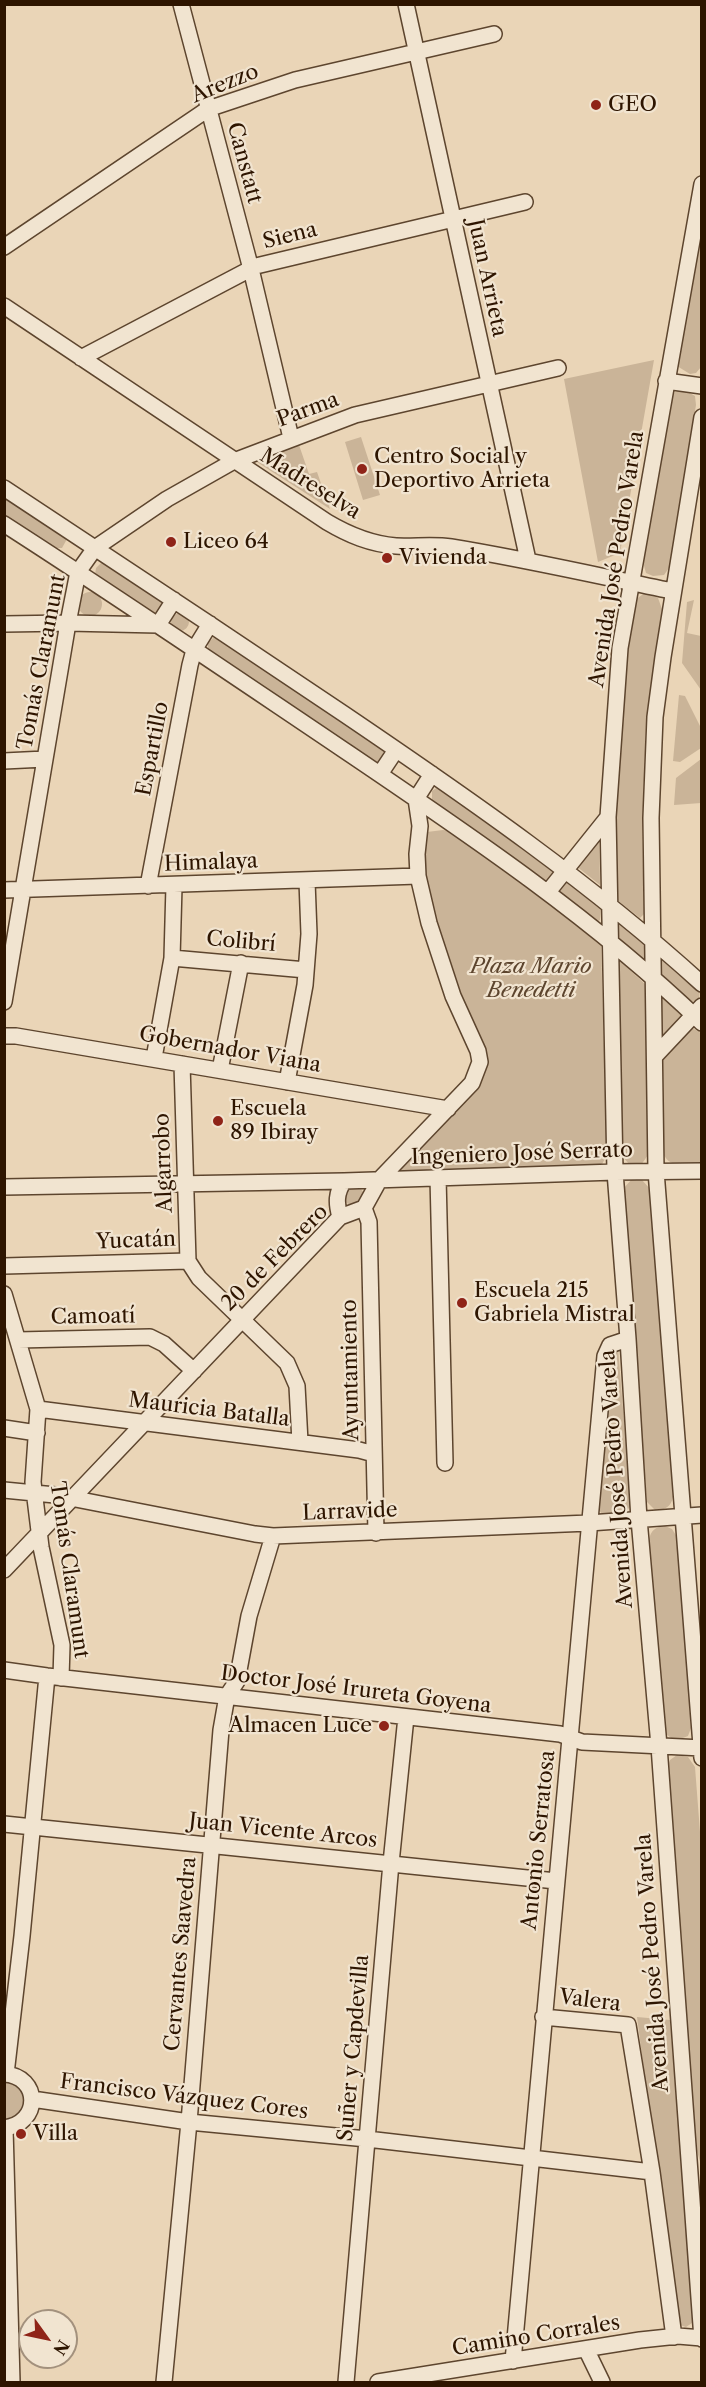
<!DOCTYPE html>
<meta charset="utf-8">
<style>
body{margin:0}
#map{position:relative;width:706px;height:2387px;overflow:hidden;background:#ead5b7;font-family:"Libre Caslon Text",serif}
canvas{display:block}
.frame{position:absolute;inset:0;border:6px solid #2e1500;pointer-events:none}
.north{position:absolute;left:18px;top:2309px;width:60px;height:60px;box-sizing:border-box;background:#f1e4d0;border:2px solid #a3917d;border-radius:50%;rotate:123deg;font-size:16px;font-weight:700;line-height:24px;text-align:center;color:#2e1500}
.north::after{content:'';display:block;margin:auto;width:21px;height:27px;background:#8f2418;clip-path:polygon(50% 0,100% 100%,50% 72%,0 100%)}
</style>
<div id="map">
<canvas width="706" height="2387"></canvas>
<div class="frame"></div>
<div class="north">N</div>
</div>
<script>
const g = document.querySelector('canvas').getContext('2d');
g.lineJoin = 'round';
function fill(path, color) { g.fillStyle = color; g.fill(path, 'evenodd'); }
function trace(path, color, width, dash) { g.strokeStyle = color; g.lineWidth = width; g.lineCap = dash ? 'butt' : 'round'; g.setLineDash(dash || []); g.stroke(path); }
function drawText(font, color, halo, rows, align = 'center') {
  g.font = font + ' "Libre Caslon Text",serif'; g.lineWidth = 4.5; g.setLineDash([]); g.textBaseline = 'middle'; g.strokeStyle = halo; g.fillStyle = color; for (const [text, x, y, turn = 0] of rows) {
    g.save(); g.translate(x, y); g.rotate((+turn || 0) * Math.PI / 180); g.textAlign = isNaN(turn) ? turn : align; if (halo) g.strokeText(text, 0, 0); g.fillText(text, 0, 0); g.restore();
  }
}
fill(new Path2D(`
 M701 221V367L696 373 690 374 677 366Z
 M654 360 620 553 598 562 564 379Z
 M683 389 695 396 696 405 669 568 664 575 653 576 646 573 643 562 670 400 673 393Z
 M361 437 380 495 363 500 345 442Z
 M299 445 309 474 317 472 330 509 257 462Z
 M4 495 67 539 62 548H53L5 515Z
 M102 562H105L161 600 162 606 157 613 153 614 95 575 96 568Z
 M78 604a12 12 0 1 1 24 0a12 12 0 1 1-24 0Z
 M646 592 658 598 662 609 646 724 642 834 644 914 640 918 616 899C614 797 619 701 635 600Z
 M694 600 687 633 701 636V690L682 663 687 602Z
 M171 622a9 9 0 1 1 18 0a9 9 0 1 1-18 0Z
 M213 638 221 639 385 750V753L379 762 373 761 208 650V643Z
 M679 695 685 696 701 728V748L680 762 673 761Z
 M701 759V803L674 805 676 778Z
 M439 786 557 870 547 883 432 801V791Z
 M443 830 449 831 513 873 601 946 607 1155 601 1166 402 1173 398 1168 480 1078 439 941 421 859 427 832Z
 M599 839 600 884V885L576 866Z
 M567 880 601 907 600 920 597 922 559 893V887Z
 M618 920 644 942V959L642 960 617 939Z
 M666 960 700 990 699 998 697 1001 690 1002 661 976V961Z
 M620 961 645 984 648 1155 641 1165 629 1164 622 1156 618 962Z
 M663 997 682 1016 663 1037 661 998Z
 M691 1027 701 1033V1165C688 1165 671 1169 664 1155L662 1058Z
 M632 1179 642 1180 651 1190 673 1497C671 1507 665 1510 655 1510L647 1502 623 1189Z
 M344 1196a10 10 0 1 1 20 0a10 10 0 1 1-20 0Z
 M618 1348 631 1506 622 1515 604 1516 598 1509 611 1352Z
 M665 1526 672 1529 677 1537 691 1728 688 1736 675 1741 666 1734 664 1729 649 1540C651 1530 655 1527 665 1526Z
 M677 1755 688 1757 695 1767 702 1858 701 2165 697 2151 667 1768 670 1760Z
 M637 2017 670 2020 693 2315 692 2323 686 2327 680 2325 676 2316Z
 M5 2078 22 2084 29 2105 5 2125Z`), '#cab498');
const minor = new Path2D(`
 M181 4 251 269 291 438
 M406 4 528 560
 M702 184 620 648 608 817 615 1172 628 1339 639 1519 659 1746 702 2339
 M4 247 208 109 295 80 494 34
 M4 306 327 522C349 535 370 544 396 546 414 547 433 544 451 547 525 559 599 576 672 591
 M81 358 256 266 525 202
 M666 381 702 386
 M702 417 663 657 655 717 651 818 656 1171 702 1758
 M4 488C118 563 231 638 344 714 468 798 591 883 702 984
 M4 524C113 594 219 666 326 738 456 826 588 913 702 1023
 M4 624 68 623 158 625 174 600
 M4 761 45 759
 M380 774 396 750
 M148 886 190 665 194 650 210 624
 M4 890 418 876
 M548 892 608 817
 M172 958 306 970
 M4 1002 68 623 78 572 95 548 167 499 234 461 355 415 558 368
 M4 1036H16L448 1109
 M655 1056 702 1006
 M154 1058 172 958 174 886
 M182 1064 188 1261
 M220 1070 241 963
 M287 1082 305 985 309 934 307 881
 M438 1177 445 1463
 M4 1187 344 1181 615 1172 702 1171
 M364 1208 369 1222 376 1533
 M340 1217C336 1203 336 1193 344 1181
 M188 1261 199 1278 287 1363 297 1386 300 1442
 M4 1266 188 1261
 M4 1294 38 1409 33 1482 41 1547 62 1645 61 1678
 M18 1340 150 1337 164 1344 194 1371
 M38 1409 359 1450 374 1454
 M4 1428 37 1433
 M4 1490 55 1495 255 1534 273 1536 589 1523 702 1515
 M4 1570 340 1217 364 1208 380 1179 472 1083 480 1062 478 1051 453 996 429 923 418 876 417 854 420 826 416 799 432 774
 M4 1670 47 1676 560 1734 582 1742 702 1748
 M4 1824 556 1881
 M543 2017 628 2025 652 2172 674 2337
 M4 2074C41 2076 41 2124 4 2128
 M6 2074 22 1936 47 1676
 M32 2099 189 2122 367 2139 652 2172
 M5 2128 12 2382
 M586 2349 602 2382
 M513 2361 605 1356 610 1345 628 1339
 M164 2382 189 2122 221 1730 227 1696 237 1681 249 1616 273 1536
 M346 2382 391 1863 406 1717
 M378 2382 640 2340 678 2336 702 2338`);
trace(minor, '#5d452e', 18);
trace(minor, '#f1e4d0', 15);
for (const [x, y, r, color] of [
 [596,105,6,"#8f2418"],
 [362,469,6,"#8f2418"],
 [171,542,6,"#8f2418"],
 [387,558,6,"#8f2418"],
 [218,1121,6,"#8f2418"],
 [462,1303,6,"#8f2418"],
 [384,1726,6,"#8f2418"],
 [21,2134,6,"#8f2418"]
]) { const dot = new Path2D(); dot.arc(x, y, r, 0, 2 * Math.PI); g.fillStyle = color; g.fill(dot); trace(dot, '#f1e4d0', 2); }
drawText('21px', '#2e1500', '#f1e4d0', [
 ["Arezzo",225,84,-22],
 ["Canstatt",244,163,75],
 ["Siena",290,236,-14],
 ["Juan Arrieta",487,278,78],
 ["Parma",308,410,-20],
 ["Madreselva",310,484,32],
 ["Avenida José Pedro Varela",617,559,-81],
 ["Tomás Claramunt",42,662,-79],
 ["Espartillo",153,749,-79],
 ["Himalaya",211,863,-2],
 ["Colibrí",241,942,5],
 ["Gobernador Viana",230,1050,10],
 ["Ingeniero José Serrato",522,1154,-2],
 ["Algarrobo",164,1163,-92],
 ["Yucatán",136,1241,-2],
 ["20 de Febrero",275,1258,-45],
 ["Camoatí",93,1317,-1],
 ["Ayuntamiento",351,1370,-91],
 ["Mauricia Batalla",209,1410,7],
 ["Avenida José Pedro Varela",617,1479,-94],
 ["Larravide",350,1512,-2],
 ["Tomás Claramunt",69,1570,82],
 ["Doctor José Irureta Goyena",356,1690,7],
 ["Juan Vicente Arcos",283,1831,6],
 ["Antonio Serratosa",539,1840,-84],
 ["Cervantes Saavedra",181,1954,-85],
 ["Avenida José Pedro Varela",653,1963,-94],
 ["Valera",590,2001,7],
 ["Suñer y Capdevilla",354,2048,-85],
 ["Francisco Vázquez Cores",184,2097,7],
 ["Camino Corrales",536,2336,-9]
]);
drawText('21px', '#2e1500', '#f1e4d0', [
 ["GEO",608,105],
 ["Centro Social y",374,457],
 ["Deportivo Arrieta",374,481],
 ["Liceo 64",183,542],
 ["Vivienda",399,558],
 ["Escuela",230,1109],
 ["89 Ibiray",230,1133],
 ["Escuela 215",474,1291],
 ["Gabriela Mistral",474,1315],
 ["Almacen Luce",372,1726,"right"],
 ["Villa",33,2134]
], 'left');
drawText('italic 21px', '#5d452e', '#f1e4d0', [
 ["Plaza Mario",531,967],
 ["Benedetti",531,991]
]);
</script>
